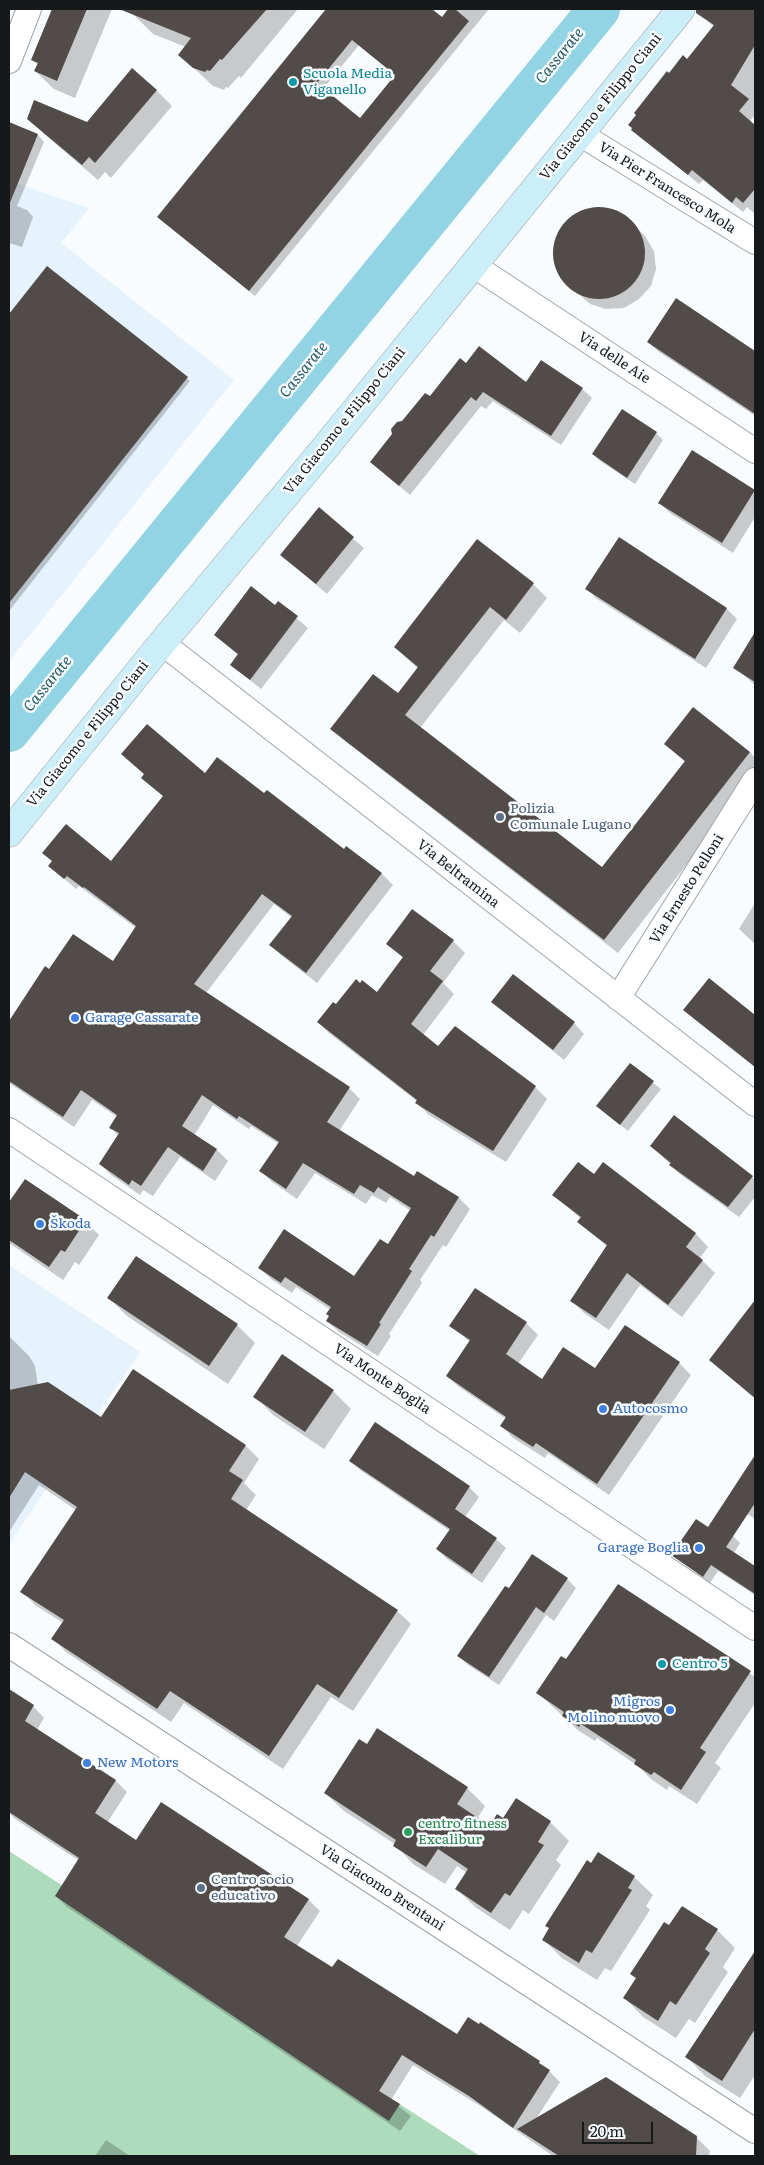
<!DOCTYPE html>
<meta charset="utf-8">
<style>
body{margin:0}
#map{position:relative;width:764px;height:2165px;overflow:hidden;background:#f9fcfe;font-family:Literata,serif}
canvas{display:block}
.frame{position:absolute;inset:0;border:10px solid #161819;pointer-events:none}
.scale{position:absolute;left:582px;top:2122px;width:71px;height:22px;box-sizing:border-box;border:2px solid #161819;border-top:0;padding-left:6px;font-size:15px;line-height:18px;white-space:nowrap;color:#161819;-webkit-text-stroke:4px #f9fcfe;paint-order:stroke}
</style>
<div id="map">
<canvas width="764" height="2165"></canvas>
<div class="frame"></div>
<div class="scale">20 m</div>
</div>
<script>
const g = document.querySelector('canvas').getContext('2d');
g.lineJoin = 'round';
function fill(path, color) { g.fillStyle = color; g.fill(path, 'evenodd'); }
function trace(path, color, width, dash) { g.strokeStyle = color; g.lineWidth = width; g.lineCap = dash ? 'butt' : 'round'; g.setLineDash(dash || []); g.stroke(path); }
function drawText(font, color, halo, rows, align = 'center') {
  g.font = font + ' Literata,serif'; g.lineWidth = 5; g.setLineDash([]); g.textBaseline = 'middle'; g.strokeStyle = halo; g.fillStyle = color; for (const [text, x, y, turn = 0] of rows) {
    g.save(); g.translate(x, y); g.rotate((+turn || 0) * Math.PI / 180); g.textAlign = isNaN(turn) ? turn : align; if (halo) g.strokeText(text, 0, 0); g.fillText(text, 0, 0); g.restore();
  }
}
fill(new Path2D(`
 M9 181 89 208 61 243 234 380 9 661Z
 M9 1265 140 1352 9 1544Z`), '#e6f2fc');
fill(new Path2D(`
 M9 1851 480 2156H9Z`), '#aedbbc');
fill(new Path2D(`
 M54 9H112L75 98 54 89 35 71 38 65 32 60Z
 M132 9H298L241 78 239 76 228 88 226 87 224 90 213 86 180 55 186 47 153 34 134 15 136 12Z
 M327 9H430L442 18 450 9H489L255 296 159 217ZM359 45 396 75 360 119 323 89Z
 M706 9H755V115L749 122 755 127V214L747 207 743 212 703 180 699 184 633 130 669 74 688 61 714 27 701 15Z
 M156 90 172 106 111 178 105 172 98 180 44 134 28 118 87 123Z
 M9 123 38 135 44 142 17 206 27 210 33 217 22 247 9 243Z
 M604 208 621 214 634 225 645 236 654 251 656 269 651 286 639 299 624 308 606 309 590 304 565 282 556 266 555 249 560 232 571 218 586 210Z
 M47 268 190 381 9 611V316Z
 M677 300 755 352V416L659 352 648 342Z
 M466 365 527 384 582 389 592 398 561 445 493 401 486 409 481 406 410 495 371 462 403 423Z
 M622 411 656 433 663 440 635 484 600 461 593 454Z
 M692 452 755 492V517L733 553 670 513 660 503Z
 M319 509 364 548 327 594 281 555Z
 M619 539 727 609 737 619 706 668 597 599 587 589Z
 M478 541 533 584 547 598 520 633 504 620 420 728 602 869 685 762 666 744 750 752 755 758V776L618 953 346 742 332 729 398 695 418 669 395 647Z
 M278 603 308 628 261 689 231 665 238 655 215 635 275 607Z
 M755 634V685L734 667Z
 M123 754 206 775 265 795 344 851 347 847 382 874 393 885 317 983 282 956 271 945 292 918 274 904 206 993 349 1088 360 1099 339 1131 414 1178 418 1172 459 1198 470 1209 446 1247 443 1245 420 1280 422 1283 389 1334 391 1336 378 1356 339 1332 327 1321 331 1310 296 1287 292 1293 271 1279 260 1268 355 1277 389 1246 411 1211 390 1197 386 1203 372 1195 366 1204 315 1173 297 1199 272 1182 261 1171 279 1144 251 1126 249 1129 213 1105 194 1136 217 1150 228 1161 215 1181 180 1157 153 1196 143 1190 140 1195 111 1175 100 1164 119 1136 110 1127 117 1117 92 1100 74 1127 9 1083V1023L46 968 50 971 113 963 136 928 79 886 76 889 50 866 111 863 164 797 143 777 145 775Z
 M755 903V944L739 929Z
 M453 941 465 953 443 983 454 994 423 1035 438 1047 455 1028 535 1087 547 1099 506 1162 429 1115 417 1103 418 1102 330 1034 318 1022 336 1006 377 994 404 959 388 944Z
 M709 979 755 1016V1067L685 1010Z
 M493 1002 574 1023 584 1034 564 1060Z
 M630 1065 661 1089 628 1131 597 1106Z
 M652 1146 752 1177 755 1180V1197L739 1217 681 1175Z
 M603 1164 696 1234 708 1247 700 1258 715 1273 682 1317 640 1285 609 1330 584 1313 571 1300 608 1247 592 1234 579 1222 581 1219 554 1195 594 1176Z
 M25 1181 85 1221 99 1235 79 1265 75 1262 63 1280 9 1243V1205Z
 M475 1289 526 1323 538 1335 518 1364 543 1381 596 1370 625 1326 679 1363 691 1375 609 1495 548 1453 545 1458 513 1438 502 1426 506 1419 459 1387 447 1376 470 1342 451 1326Z
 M109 1298 237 1325 255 1343 228 1384 127 1316Z
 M755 1302V1399L711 1360Z
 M9 1336 29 1356 35 1366 38 1386 101 1418 246 1446 259 1459 244 1483 256 1495 246 1510 397 1611 411 1624 353 1711 331 1697 283 1769 184 1703 171 1722 66 1652 53 1638 63 1623 35 1605 22 1591 76 1510 39 1485 9 1532Z
 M333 1391 351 1409 324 1449 273 1415 255 1396Z
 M351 1461 469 1487 479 1497 465 1517 496 1539 506 1548 482 1583 447 1559 437 1549 450 1531 360 1470Z
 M748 1467 755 1472V1519L735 1506Z
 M715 1518 740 1543 734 1553 755 1567V1595L718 1571 710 1583 673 1555 708 1528Z
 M567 1579 576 1588 554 1621 546 1615 499 1685 468 1665 459 1656 509 1590Z
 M618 1585 755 1677V1703L715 1763 721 1768 697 1804 669 1786 667 1790 651 1779 638 1766 597 1738 595 1741 579 1731 538 1693 566 1661Z
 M9 1691 33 1706 44 1718 37 1730 116 1781 127 1792 107 1823 136 1842 161 1804 309 1900 320 1911 297 1946 333 1969 457 2036 549 2071 560 2082 536 2119 696 2137 710 2151 709 2156H553L482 2107 413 2065 391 2100 411 2116 400 2131 67 1907 56 1896 78 1860 15 1819 9 1813Z
 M467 1788 485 1806 477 1819 490 1827 503 1819 516 1800 550 1822 569 1841 556 1860 561 1865 529 1914 523 1910 510 1930 475 1907 457 1889 467 1873 457 1866 445 1884 413 1864 395 1844 344 1811 325 1793Z
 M634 1877 653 1895 646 1906 650 1910 611 1971 605 1968 597 1980 562 1958 544 1940Z
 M669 1927 717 1930 735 1948 723 1967 728 1972 695 2023 689 2019 676 2038 643 2017 625 1998 637 1979 632 1974Z
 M749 1962 755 1966V2075L740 2098 705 2076 687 2057Z
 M106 2140 130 2156H95Z`), '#0003');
trace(new Path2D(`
 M9 731 599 9`), '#92d4e3', 42);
fill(new Path2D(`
 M52 9H87L57 81 34 71 38 63 31 60Z
 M119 9H267L222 60 220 59 210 71 207 70 205 72 193 68 178 55 191 38Z
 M326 9H432L442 17 448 9H455L469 21 249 291 157 217ZM352 40 395 75 360 118 317 83Z
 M696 9H755V45L731 85 749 99 739 111 755 125V189L743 203 736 197 732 203 692 170 688 175 631 130 632 128 628 125 636 115 634 113 667 71 669 73 683 55 687 59 714 25 696 13Z
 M132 68 157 90 95 163 89 157 82 165 27 119 34 100 87 122Z
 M9 122 38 134 9 205Z
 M553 253a46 46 0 1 1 92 0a46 46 0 1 1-92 0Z
 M47 266 188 377 9 603V314Z
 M676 298 755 351V414L647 342Z
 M479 346 526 382 541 360 583 388 551 436 483 392 476 401 471 397 399 486 370 462 392 434 391 429 397 422 402 421 425 393 430 396 460 358 466 363Z
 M622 409 657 432 627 478 592 454Z
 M692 450 755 490 722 543 658 503Z
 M319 507 354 537 316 584 280 555Z
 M619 537 727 608 695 659 585 589Z
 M477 539 534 583 506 620 490 607 405 715 602 867 685 761 664 744 693 707 750 752 604 940 330 729 373 674 398 693 418 667 394 647Z
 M251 586 275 605 278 601 298 616 250 680 230 665 238 654 214 635Z
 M755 632V682L733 668Z
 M147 724 205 773 217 757 264 793 267 790 344 849 346 846 382 873 306 973 269 945 292 916 262 894 194 984 350 1087 327 1122 414 1176 417 1171 459 1197 434 1237 431 1235 409 1269 412 1271 379 1323 381 1324 367 1346 326 1321 329 1316 326 1314 331 1307 285 1277 281 1283 258 1268 284 1229 354 1276 380 1239 388 1244 411 1208 378 1187 374 1193 360 1185 354 1194 303 1163 286 1189 259 1171 279 1142 239 1116 237 1119 202 1095 182 1126 217 1149 203 1171 168 1147 141 1186 132 1180 129 1185 99 1164 119 1133 109 1128 117 1115 81 1090 63 1117 9 1081V1021L45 966 49 969 73 934 113 961 136 926 84 887 83 888 67 876 64 879 48 866 52 861 42 853 66 824 111 861 163 796 141 778 144 774 121 754Z
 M412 909 454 940 430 971 443 981 411 1024 438 1046 455 1026 536 1086 493 1151 415 1103 417 1100 317 1022 333 1002 336 1004 356 979 360 983 362 980 377 992 403 957 386 944Z
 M513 974 575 1022 553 1050 491 1002Z
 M709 978 755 1015V1067L683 1010Z
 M630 1063 654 1081 620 1125 596 1106Z
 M674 1115 753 1176 728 1207 669 1165 671 1163 650 1146Z
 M578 1162 594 1174 603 1162 696 1233 686 1247 703 1260 668 1305 627 1273 596 1318 570 1301 607 1245 577 1222 581 1217 552 1195Z
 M25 1179 86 1220 65 1252 61 1250 49 1267 9 1240V1202Z
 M136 1256 238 1324 209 1366 107 1298Z
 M475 1288 527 1322 506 1354 542 1379 563 1347 595 1368 625 1325 680 1362 597 1484 536 1443 533 1447 500 1426 506 1417 446 1376 470 1340 449 1326Z
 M755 1300V1398L709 1360Z
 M282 1354 334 1390 305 1432 253 1397Z
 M133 1369 246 1445 229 1471 243 1480 231 1499 398 1610 339 1698 317 1684 269 1756 170 1691 157 1709 51 1639 64 1620 20 1592 77 1507 25 1472 9 1498V1390L48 1382 101 1417Z
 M375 1422 470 1486 455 1509 497 1538 472 1574 436 1549 450 1529 349 1461Z
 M755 1455V1503L726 1547 755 1566V1594L711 1565 703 1577 671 1555 696 1519 708 1527Z
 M532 1554 568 1578 544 1613 536 1607 489 1677 457 1656 505 1586 509 1588Z
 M618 1584 751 1671 700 1748 706 1752 681 1790 654 1772 651 1775 634 1764 636 1760 581 1724 579 1727 562 1716 564 1712 536 1693 561 1656 566 1659Z
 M9 1689 34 1705 25 1721 116 1780 95 1813 136 1840 161 1802 309 1899 284 1937 332 1967 338 1959 457 2034 468 2017 479 2024 480 2022 540 2061 539 2063 550 2070 513 2128 469 2096 402 2055 379 2091 400 2104 389 2121 55 1896 79 1858 9 1812Z
 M377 1728 468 1787 457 1804 490 1826 497 1814 503 1818 516 1798 551 1821 538 1842 544 1845 510 1896 505 1893 491 1913 455 1889 468 1869 438 1849 426 1867 393 1846 396 1840 324 1793 359 1739 367 1744Z
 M598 1852 635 1876 628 1888 632 1890 592 1953 586 1950 579 1963 542 1940 549 1928 545 1926 587 1860 591 1863Z
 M682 1906 718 1929 705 1949 710 1953 676 2005 670 2001 658 2021 623 1998 636 1978 630 1974 664 1922 669 1925Z
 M755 1951V2029L722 2081 685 2057Z
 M606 2077 697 2136 696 2156H559L517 2129Z`), '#514c49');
const minor = new Path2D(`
 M9 61 29 9
 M580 134 755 242
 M473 265 755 451
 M162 643 755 1104
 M618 998 755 780
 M9 1130 755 1628
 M9 1645 755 2131`);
const secondary = new Path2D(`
 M9 833 162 643 324 449 681 9`);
trace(minor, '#9ea3a7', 26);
trace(secondary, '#9ea3a7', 29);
trace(minor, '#fff', 24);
trace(secondary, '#cbeef8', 28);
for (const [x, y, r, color] of [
 [293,82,5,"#0f9aa8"],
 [500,817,5,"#5c6f8a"],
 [75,1018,5,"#3f7fe0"],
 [40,1224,5,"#3f7fe0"],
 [603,1409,5,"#3f7fe0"],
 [699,1548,5,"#3f7fe0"],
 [662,1664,5,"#0f9aa8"],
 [670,1710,5,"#3f7fe0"],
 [87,1763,5,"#3f7fe0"],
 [408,1832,5,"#2e9e5b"],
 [201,1888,5,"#5c6f8a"]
]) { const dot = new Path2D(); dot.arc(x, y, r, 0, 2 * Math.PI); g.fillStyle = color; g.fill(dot); trace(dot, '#f9fcfe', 2); }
drawText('14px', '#0d838f', '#f9fcfe', [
 ["Scuola Media",303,74],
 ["Viganello",303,90],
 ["Centro 5",672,1664]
], 'left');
drawText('14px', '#161819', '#f9fcfe', [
 ["Via Giacomo e Filippo Ciani",601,107,-51],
 ["Via Pier Francesco Mola",667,188,32],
 ["Via delle Aie",614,358,33],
 ["Via Giacomo e Filippo Ciani",345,421,-51],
 ["Via Giacomo e Filippo Ciani",88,734,-51],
 ["Via Beltramina",458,874,38],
 ["Via Ernesto Pelloni",687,889,-58],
 ["Via Monte Boglia",382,1379,34],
 ["Via Giacomo Brentani",382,1888,33]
]);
drawText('14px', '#4e5e75', '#f9fcfe', [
 ["Polizia",510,809],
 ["Comunale Lugano",510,825],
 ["Centro socio",211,1880],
 ["educativo",211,1896]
], 'left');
drawText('14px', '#366cbe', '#f9fcfe', [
 ["Garage Cassarate",85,1018],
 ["Škoda",50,1224],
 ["Autocosmo",613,1409],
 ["Garage Boglia",689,1548,"right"],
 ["Migros",660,1702,"right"],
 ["Molino nuovo",660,1718,"right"],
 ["New Motors",97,1763]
], 'left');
drawText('14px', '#27864d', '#f9fcfe', [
 ["centro fitness",418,1824],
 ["Excalibur",418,1840]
], 'left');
drawText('italic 15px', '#245b66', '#f9fcfe', [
 ["Cassarate",560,56,-51],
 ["Cassarate",304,370,-51],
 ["Cassarate",48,684,-51]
]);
</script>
